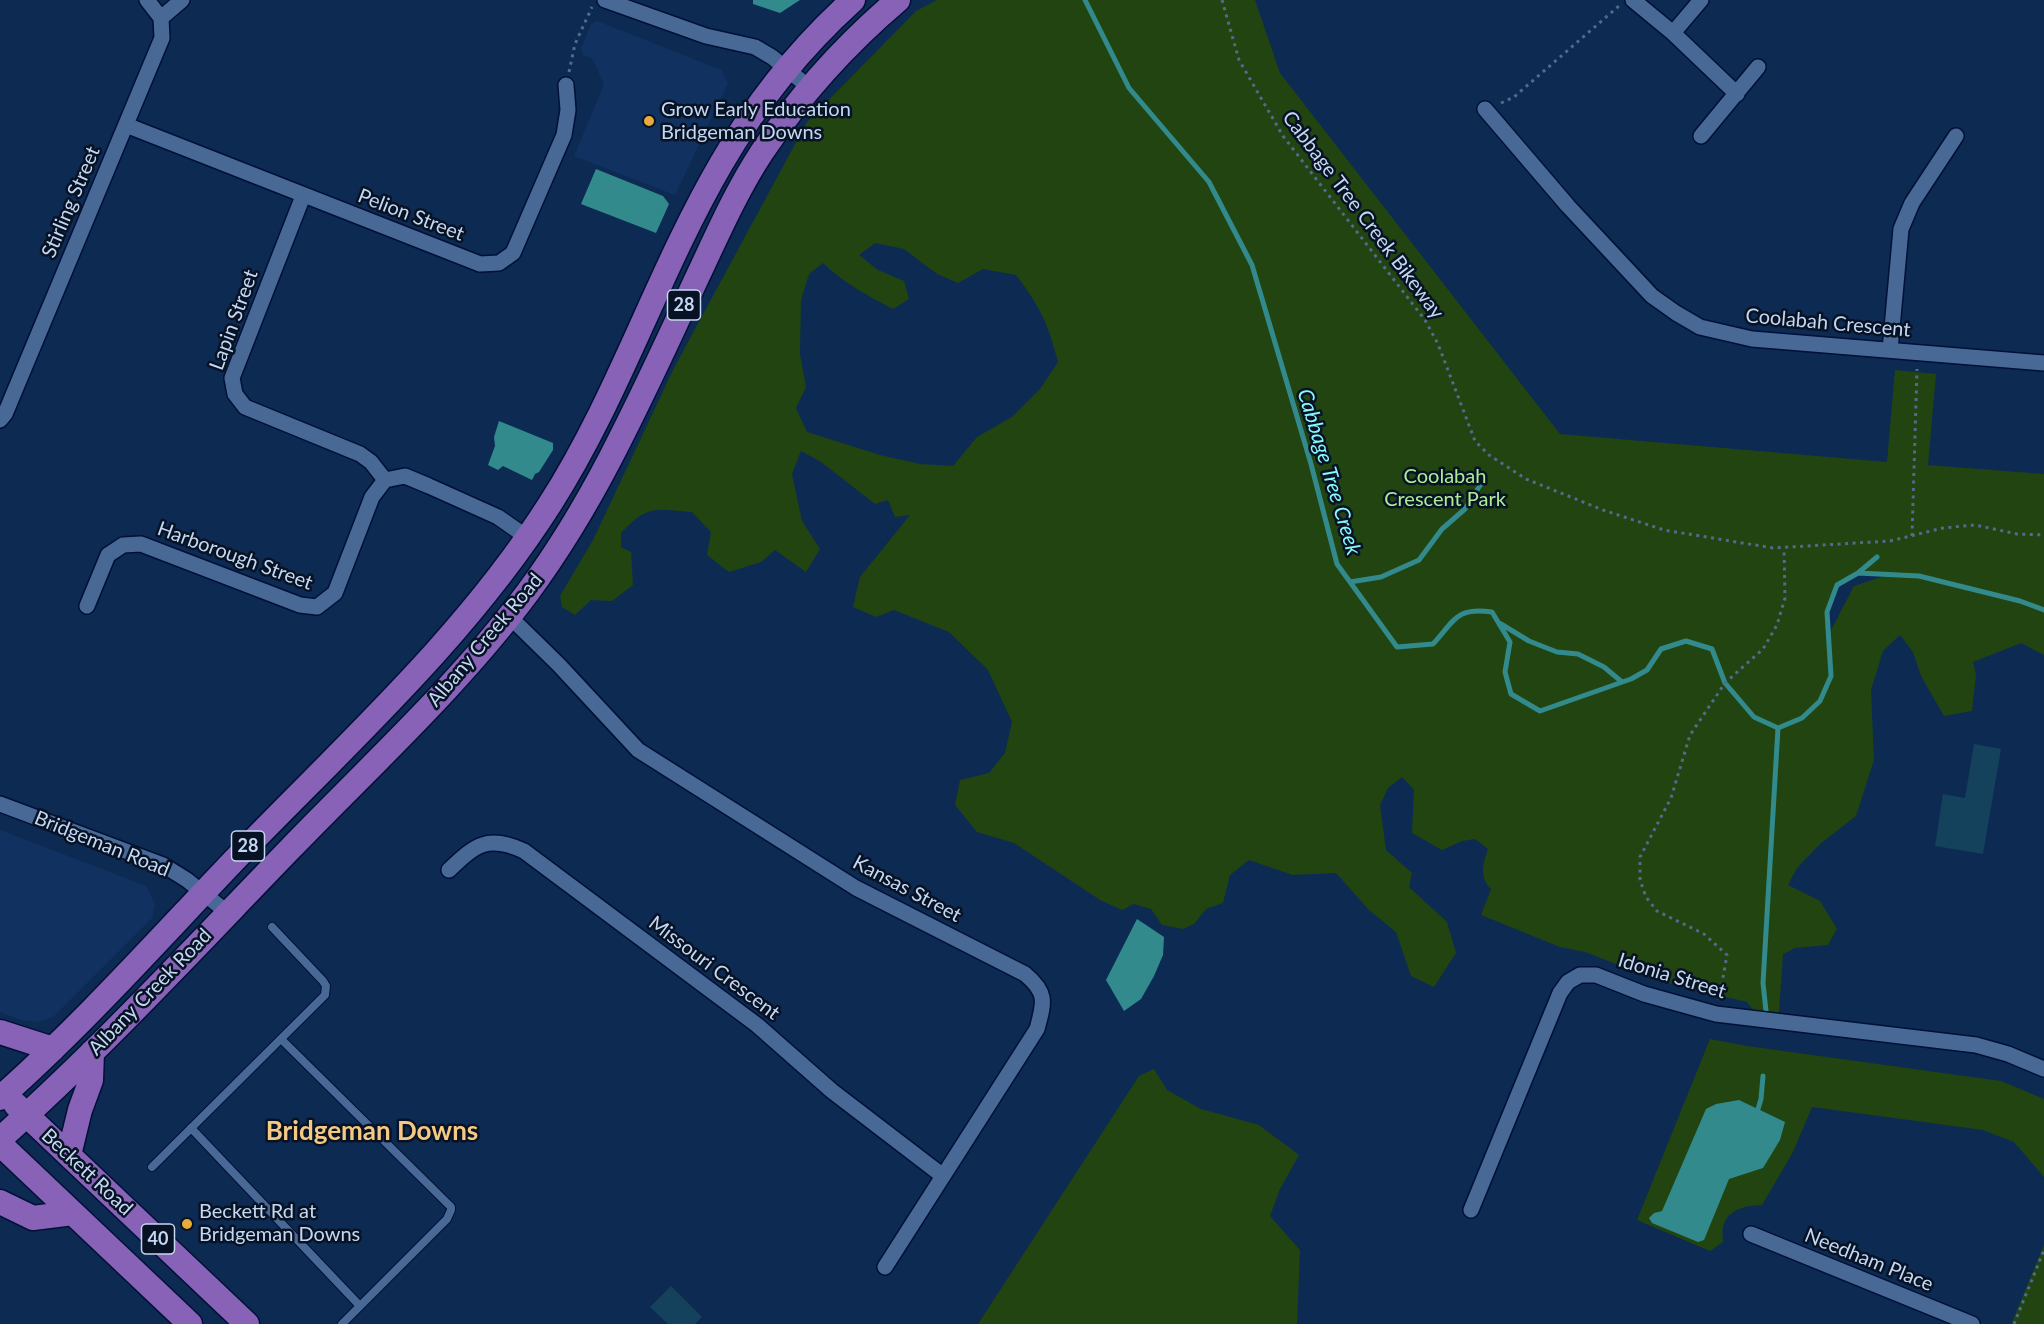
<!DOCTYPE html>
<style>
body{margin:0}
canvas{display:block;background:#0c2a52}
</style>
<canvas width="2044" height="1324"></canvas>
<script>
const g = document.querySelector('canvas').getContext('2d');
g.lineJoin = 'round';
function fill(path, color) { g.fillStyle = color; g.fill(path, 'evenodd'); }
function trace(path, color, width, dash) { g.strokeStyle = color; g.lineWidth = width; g.lineCap = dash ? 'butt' : 'round'; g.setLineDash(dash || []); g.stroke(path); }
function drawText(font, color, halo, rows, align = 'center') {
  g.font = font + ' Lato,sans-serif'; g.lineWidth = 5; g.setLineDash([]); g.textBaseline = 'middle'; g.strokeStyle = halo; g.fillStyle = color; for (const [text, x, y, turn = 0] of rows) {
    g.save(); g.translate(x, y); g.rotate((+turn || 0) * Math.PI / 180); g.textAlign = isNaN(turn) ? turn : align; if (halo) g.strokeText(text, 0, 0); g.fillText(text, 0, 0); g.restore();
  }
}
fill(new Path2D(`
 M597 21 721 70 728 83 675 195 574 156 604 85 593 59 583 55 581 49 591 24Z
 M0 830 146 886 155 904 152 918 53 1017 37 1022 21 1020 0 1012Z`), '#113261');
fill(new Path2D(`
 M937 0H1255L1280 73 1560 434 1887 462 1895 370 1936 374 1928 465 2044 474V655L2021 643 1973 662 1976 674 1972 711 1944 716 1921 676 1913 652 1900 635 1883 651 1871 690 1874 760 1856 816 1820 844 1797 868 1788 885 1820 901 1837 929 1828 945 1795 948 1783 954 1779 1013 1754 1011 1747 1002 1660 981 1585 952 1560 947 1481 915 1491 889C1479 877 1483 863 1488 849L1475 839 1462 841 1442 850 1412 833 1414 790 1402 777 1388 788 1380 805 1386 850 1412 873 1409 887 1447 922 1456 953 1434 987 1411 976 1396 932 1369 910 1336 873 1293 875 1249 860 1230 875 1223 903 1206 909 1194 924 1183 929 1162 925 1151 909 1134 904 1122 910 1100 900 1014 843 977 832 955 805 960 780 989 773 1005 753 1012 722 988 670 949 632 894 610 876 617 853 607 860 577 910 515 895 517 888 500 875 504 821 462 801 451 792 474 802 521 820 549 806 572 775 550 761 562 729 572 707 555 711 532 692 512C655 509 648 504 621 533V547L631 552 633 585 612 601 591 600 575 615 562 607 560 596 593 540 674 368 807 122 916 11ZM875 243 904 249 937 274 958 283 983 269 1016 275C1040 307 1048 323 1058 362L1040 389 1012 417 977 437 953 466 920 464 880 455 807 432 796 408 806 387 800 354 801 300 809 274 823 263C844 283 868 296 893 309L909 299 904 281 878 270 859 255ZM1858 573 1890 574 1854 586 1829 634 1827 612 1837 585Z
 M1710 1039 1747 1046 2001 1081 2044 1099V1177L2014 1142 1983 1130 1812 1107 1793 1152 1762 1205C1747 1205 1727 1209 1723 1227 1722 1231 1723 1238 1723 1242L1710 1251 1637 1220Z
 M1154 1069 1167 1090 1201 1109 1259 1125 1299 1155 1280 1189 1270 1216 1300 1250 1297 1324H978L1139 1076Z
 M2044 1245V1324H2016L2012 1322Z`), '#214411');
fill(new Path2D(`
 M753 0H800L780 13 753 4Z
 M596 169 663 196 669 204 656 233 581 204Z
 M499 421 553 443V450L539 472 535 474 532 480 503 466 498 470 488 465 495 446 494 437Z
 M1137 919 1164 937 1163 955 1154 976 1141 999 1124 1011 1106 980Z
 M1739 1100 1785 1122 1780 1140 1763 1168 1729 1179 1704 1240 1698 1242 1652 1223 1649 1218 1654 1213 1662 1211 1706 1109 1716 1104Z`), '#328a8c');
trace(new Path2D(`
 M1085 0 1129 88 1209 182 1252 265 1311 464 1337 564 1397 647 1433 644C1455 620 1456 607 1492 612L1510 642 1505 672 1511 694 1540 711 1631 679 1647 670 1661 649 1686 641 1712 649 1725 683 1754 717 1778 728 1802 718 1820 701 1831 676 1827 612 1837 585 1858 573 1919 576 2020 601 2044 610
 M1858 573 1877 557
 M1350 582 1381 577 1419 560 1442 529 1465 509 1481 484
 M1501 624 1529 641 1557 652 1578 654 1604 667 1622 682
 M1766 1011 1763 983 1778 728
 M1758 1109 1761 1099 1763 1076`), '#328a8c', 5);
fill(new Path2D(`
 M1974 744 2001 749 1983 854 1935 846 1943 794 1965 798Z
 M671 1286 702 1317 695 1324H668L650 1307Z`), '#14415b');
const lane = new Path2D(`
 M281 1039 451 1207V1210L447 1219 342 1324
 M191 1128 360 1306
 M152 1167 325 995 326 986 323 981 272 927`);
const street = new Path2D(`
 M605 0 706 36 755 47 772 57 810 88
 M1633 0 1673 33 1737 94
 M161 18 182 0
 M1673 33 1701 0
 M1485 109 1568 206 1652 296 1676 313 1700 327 1752 339 2044 363
 M126 125 480 264 499 263 513 253 564 135 568 110 566 85
 M1701 136 1758 67
 M303 196 232 378 235 394 245 407 360 454 371 462 385 480
 M1890 350 1901 229 1912 203 1956 136
 M0 420 5 414 162 38 161 18 147 0
 M87 606 108 555 123 545 141 544 300 605 317 607 335 593 372 497 385 480 405 476 429 486 498 517 528 538
 M509 616 559 665 638 750 856 888 1025 974C1048 993 1044 1003 1037 1029L885 1267
 M0 804 163 865 187 880 228 913
 M449 870C475 845 488 834 524 851L757 1025 832 1091 943 1176
 M1471 1210 1560 993 1568 982 1580 975H1596L1644 994 1716 1014 1976 1045 2008 1054 2044 1069
 M1751 1234 1972 1324`);
const primary = new Path2D(`
 M0 1032 53 1049
 M0 1098C88 1020 166 931 247 847 354 737 468 633 550 504 619 396 657 274 721 164 756 103 801 47 853 0
 M16 1105 247 1324
 M0 1139C102 1048 195 947 290 849 371 765 458 686 528 592 559 550 586 505 610 459 640 401 668 341 695 282 716 238 735 193 762 152 800 95 846 44 898 0
 M0 1144 190 1324
 M69 1155 80 1110 91 1080 92 1052
 M0 1202 33 1218 73 1213`);
trace(lane, '#001037', 10);
trace(street, '#001037', 18);
trace(primary, '#001037', 27);
trace(new Path2D(`
 M1222 0 1239 60 1283 136 1425 320 1438 344 1475 441 1489 455 1526 479 1603 510 1664 530 1773 548 1890 541 1943 528 1975 525 2017 534 2044 535
 M569 72 575 44 592 7
 M1501 103 1514 97 1620 5
 M1912 536 1917 369
 M1719 1000 1727 955 1704 934 1657 911 1646 897 1640 880V857L1671 798 1690 735 1725 683 1763 649 1777 625 1785 598 1784 548
 M2014 1324 2044 1250`), '#516b8e', 3, [3, 4.5]);
trace(lane, '#486896', 8);
trace(street, '#486896', 15);
trace(primary, '#8762b6', 24);
for (const [x, y, r, color] of [
 [649,121,6,"#eaaa39"],
 [187,1224,6,"#eaaa39"]
]) { const dot = new Path2D(); dot.arc(x, y, r, 0, 2 * Math.PI); g.fillStyle = color; g.fill(dot); trace(dot, '#071325', 2); }
for (const [x, y, w] of [
 [684,305,33],
 [248,846,33],
 [158,1239,33]
]) { const box = new Path2D(); box.roundRect(x - w / 2, y - 15, w, 30, 4.5); g.fillStyle = '#071325'; g.fill(box); trace(box, '#c5d7f1', 1.5); }
drawText('bold 18px', '#c5d7f1', null, [
 ["28",684,305],
 ["28",248,846],
 ["40",158,1239]
]);
drawText('20px', '#c5d7f1', '#071325', [
 ["Grow Early Education",661,110],
 ["Bridgeman Downs",661,133],
 ["Beckett Rd at",199,1212],
 ["Bridgeman Downs",199,1235]
], 'left');
drawText('20px', '#c5d7f1', '#071325', [
 ["Stirling Street",71,202,-67],
 ["Pelion Street",411,215,21],
 ["Cabbage Tree Creek Bikeway",1363,215,53],
 ["Lapin Street",234,320,-70],
 ["Coolabah Crescent",1828,323,5],
 ["Harborough Street",235,556,20],
 ["Albany Creek Road",485,640,-50],
 ["Bridgeman Road",102,844,22],
 ["Kansas Street",907,889,28],
 ["Missouri Crescent",714,968,37],
 ["Idonia Street",1672,976,17],
 ["Albany Creek Road",150,992,-46],
 ["Beckett Road",87,1172,43],
 ["Needham Place",1869,1260,22]
]);
drawText('20px', '#adec95', '#071325', [
 ["Coolabah",1445,477],
 ["Crescent Park",1445,500]
]);
drawText('italic 21px', '#85f9fc', '#071325', [
 ["Cabbage Tree Creek",1329,472,73]
]);
drawText('bold 26px', '#f5c984', '#071325', [
 ["Bridgeman Downs",372,1132]
]);
</script>
